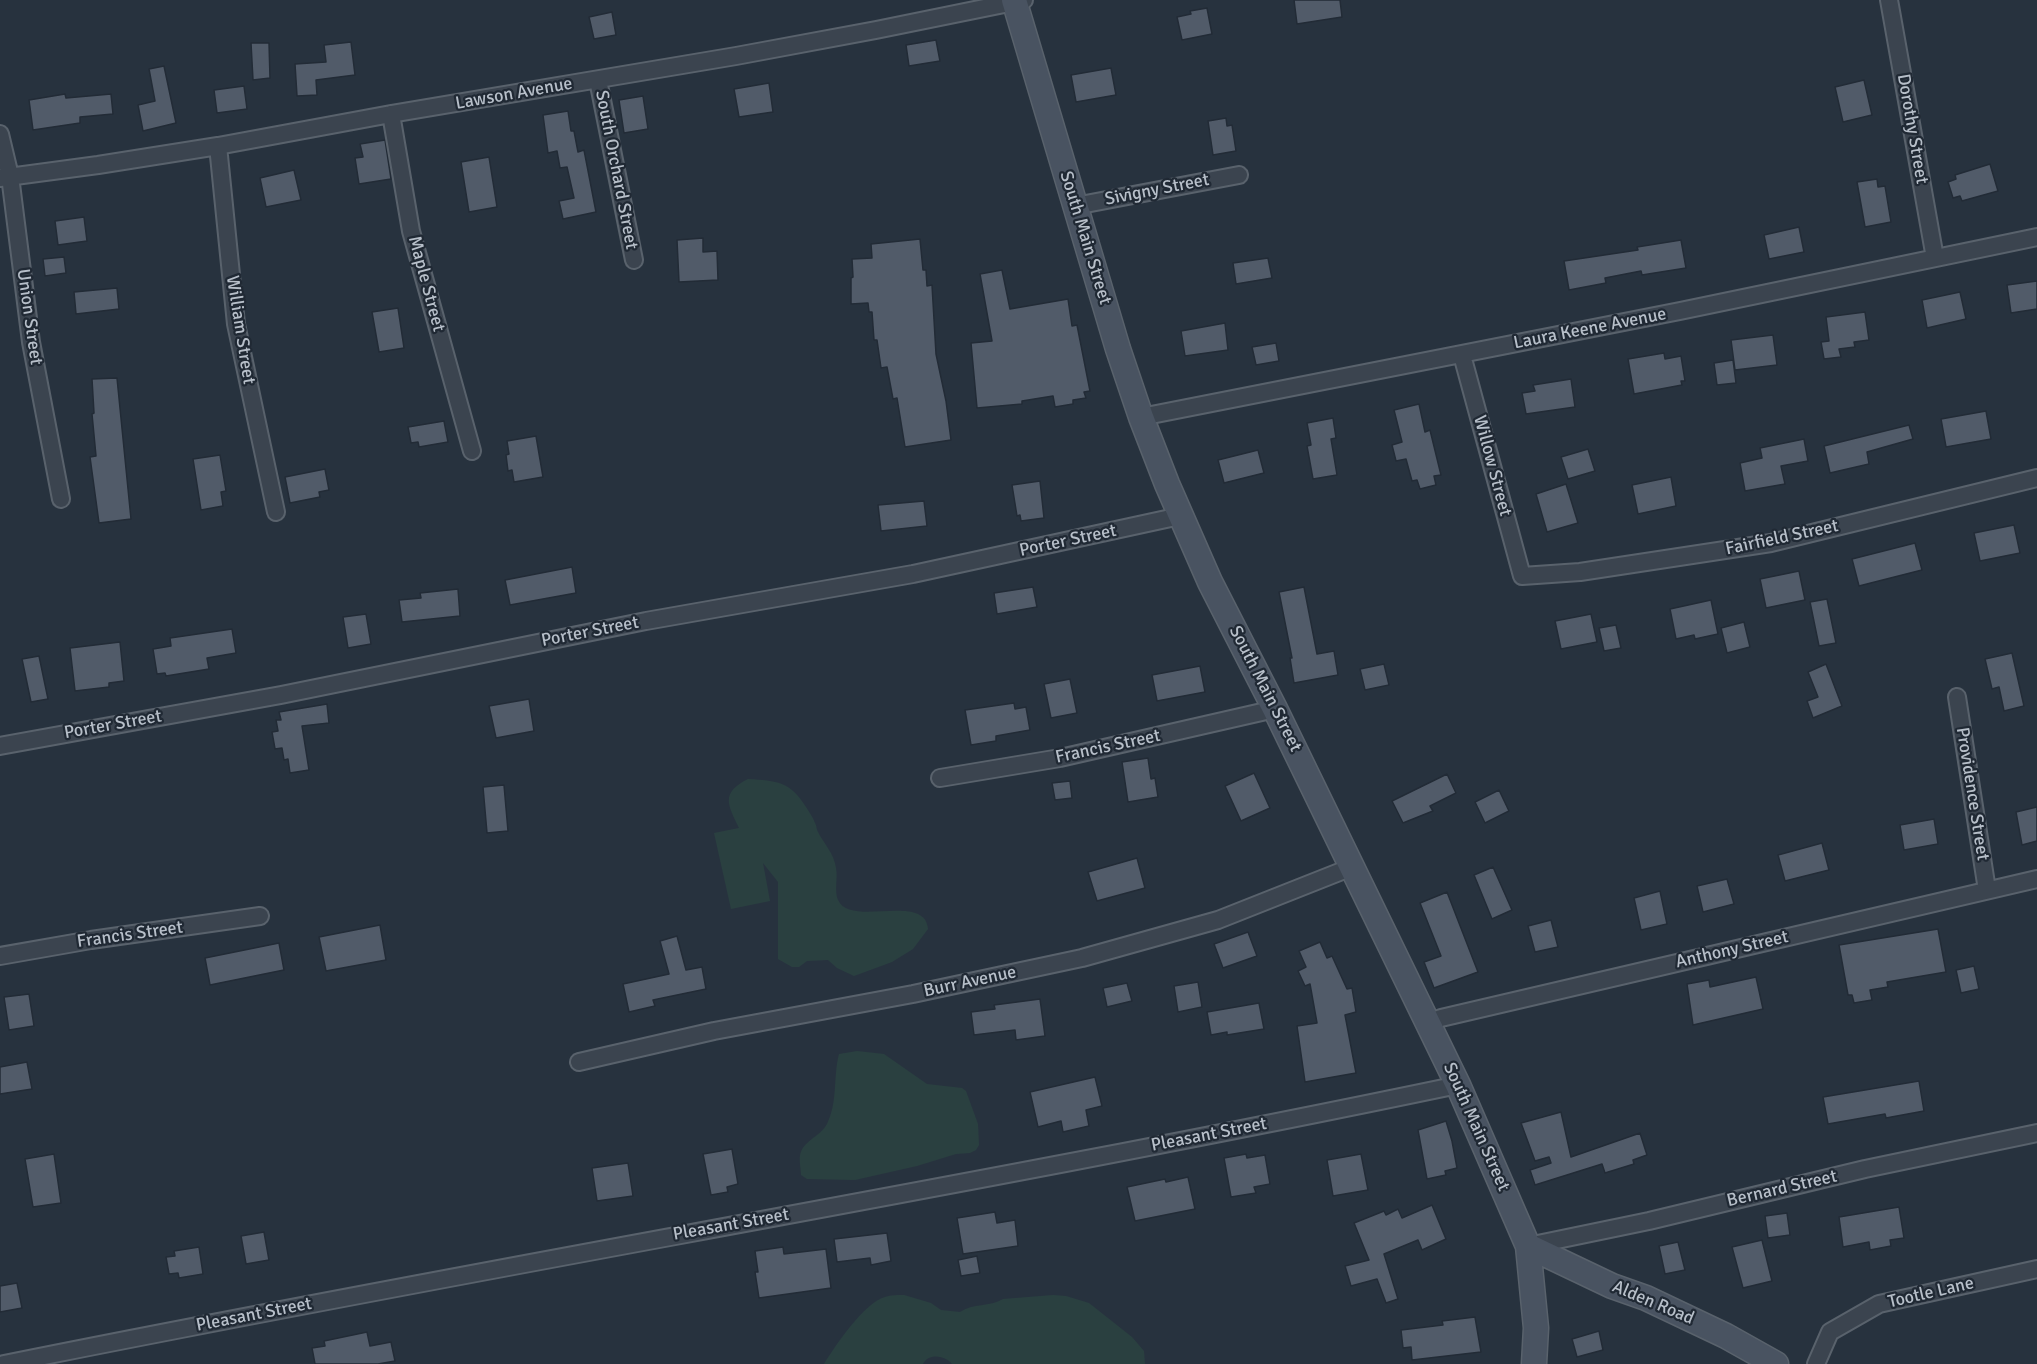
<!DOCTYPE html>
<style>
body{margin:0}
canvas{display:block;background:#27323e}
</style>
<canvas width="2037" height="1364"></canvas>
<script>
const g = document.querySelector('canvas').getContext('2d');
g.lineJoin = 'round';
function fill(path, color) { g.fillStyle = color; g.fill(path, 'evenodd'); }
function trace(path, color, width, dash) { g.strokeStyle = color; g.lineWidth = width; g.lineCap = dash ? 'butt' : 'round'; g.setLineDash(dash || []); g.stroke(path); }
function drawText(font, color, halo, rows, align = 'center') {
  g.font = font + ' Signika,sans-serif'; g.lineWidth = 4.5; g.setLineDash([]); g.textBaseline = 'middle'; g.strokeStyle = halo; g.fillStyle = color; for (const [text, x, y, turn = 0] of rows) {
    g.save(); g.translate(x, y); g.rotate((+turn || 0) * Math.PI / 180); g.textAlign = isNaN(turn) ? turn : align; if (halo) g.strokeText(text, 0, 0); g.fillText(text, 0, 0); g.restore();
  }
}
fill(new Path2D(`
 M748 779C777 781 790 781 806 807 809 812 813 817 815 823 817 827 816 828 818 832 824 844 834 853 836 868 838 878 834 891 838 900 850 928 925 892 928 929L913 949 892 962 854 976 837 968 828 960 807 961 799 967H792L778 959V882L763 863 770 901 731 909 714 833 739 828C728 805 720 793 748 779Z
 M857 1051 884 1054 927 1084 962 1088 966 1091 978 1124 979 1145 976 1150 970 1153 956 1154 917 1166 855 1180 807 1179 801 1175C801 1169 799 1161 800 1156 802 1141 820 1137 827 1124 838 1102 833 1077 839 1054Z
 M904 1295 931 1303 941 1310 960 1312C973 1303 990 1307 1003 1299L1053 1295 1066 1296 1089 1303 1132 1337 1144 1351 1145 1364H952C945 1355 928 1353 923 1364H824C835 1346 864 1303 885 1297 891 1295 898 1295 904 1295Z`), '#2a4040');
const building = new Path2D(`
 M1294 0H1340L1342 17 1297 24Z
 M1207 8 1212 34 1182 40 1177 17 1191 14 1190 11Z
 M612 12 616 35 594 39 589 17Z
 M936 40 940 61 909 66 906 45Z
 M351 42 355 75 316 80 317 95 297 96 295 64 326 62 324 45Z
 M251 43H269L270 78 253 80Z
 M164 66 176 123 143 131 138 105 155 101 149 69Z
 M1111 68 1116 95 1076 102 1071 75Z
 M1864 80 1872 115 1843 122 1835 87Z
 M769 83 773 112 739 117 734 89Z
 M244 86 247 109 217 113 214 90Z
 M65 94 66 98 111 94 113 114 80 117V123L33 130 29 100Z
 M643 96 648 129 624 133 619 100Z
 M568 111 571 131H574L578 152 584 150 596 212 563 219 559 201 574 198 567 167 560 168 557 151 548 153 543 115Z
 M1226 118 1227 126 1232 125 1236 151 1213 155 1208 121Z
 M385 140 391 179 359 184 355 158 363 157 360 144Z
 M489 157 497 207 469 212 461 162Z
 M1990 164 1998 191 1962 201 1960 196 1953 198 1948 182 1956 179 1955 175Z
 M294 170 301 200 266 207 260 178Z
 M1877 179 1878 187 1885 186 1891 222 1865 227 1857 182Z
 M84 217 87 241 58 245 55 221Z
 M1799 227 1804 252 1769 259 1764 235Z
 M703 238V252L717 251 718 280 679 282 677 240Z
 M920 239 923 270H926L927 286 932 285 936 354 946 401 951 440 905 447 897 398 893 399 887 367 881 368 877 340H874L872 312H869L868 303 851 304V278L853 277 852 259 872 258 871 244Z
 M1681 240 1686 268 1642 275 1641 271 1605 278 1606 283 1569 290 1564 261 1638 250 1637 247Z
 M64 257 66 273 45 276 43 259Z
 M1268 258 1272 278 1236 284 1233 263Z
 M1002 270 1010 309 1068 299 1072 326 1077 325 1090 391 1084 392 1086 398 1073 400V404L1055 407 1053 396 1022 401V404L977 408 971 343 992 341 980 274Z
 M2037 281V309L2011 313 2007 285Z
 M117 288 119 309 76 314 74 292Z
 M1960 292 1966 319 1927 328 1922 300Z
 M398 308 404 348 379 352 372 312Z
 M1865 312 1869 340 1854 342 1855 347 1839 349 1841 357 1824 359 1821 342 1829 341 1826 317Z
 M1225 323 1228 350 1185 356 1181 331Z
 M1773 335 1777 365 1735 370 1731 340Z
 M1276 343 1279 361 1256 365 1252 347Z
 M1664 353 1665 359 1681 356 1685 381H1681L1682 385 1634 394 1628 359Z
 M1733 360 1736 383 1717 385 1714 363Z
 M117 378 131 519 99 523 90 457 96 456 92 414 94 413 92 379Z
 M1571 379 1575 407 1526 414 1522 393 1535 391 1533 385Z
 M1419 404 1425 432 1430 430 1441 475 1434 476 1436 485 1420 489 1417 480 1412 481 1406 459 1396 461 1392 445 1402 442 1394 410Z
 M1986 411 1991 439 1946 447 1941 419Z
 M1333 418 1336 438 1331 439 1337 475 1313 479 1307 446 1311 445 1307 423Z
 M444 421 448 442 419 447 418 442 411 443 408 427Z
 M1909 425 1913 439 1867 452 1869 464 1830 473 1824 446Z
 M536 436 543 477 514 482 512 470 508 471 506 455 509 454 507 441Z
 M1804 439 1808 461 1781 466 1785 484 1745 491 1740 463 1762 458 1760 448Z
 M1588 449 1595 471 1568 479 1561 457Z
 M1258 450 1264 473 1224 483 1218 460Z
 M220 455 226 491 221 492 223 506 201 510 193 459Z
 M325 469 329 490 319 492 320 497 290 503 285 477Z
 M1671 477 1676 506 1638 514 1632 485Z
 M1040 481 1044 518 1021 521 1020 515 1017 516 1012 485Z
 M1566 484 1578 523 1547 532 1536 494Z
 M924 501 927 526 881 531 878 505Z
 M2014 525 2020 553 1980 561 1974 533Z
 M1915 543 1922 570 1859 586 1852 559Z
 M572 567 576 593 510 605 505 580Z
 M1799 571 1805 600 1766 608 1760 579Z
 M1033 587 1037 607 997 614 994 593Z
 M1304 587 1317 654 1334 651 1338 675 1294 683 1290 658H1292L1279 592Z
 M458 589 460 616 402 622 399 600 421 598 420 593Z
 M1827 599 1836 643 1819 646 1810 602Z
 M1711 600 1718 634 1695 639 1694 635 1676 639 1670 609Z
 M366 614 371 644 348 648 343 617Z
 M1591 614 1597 642 1561 649 1555 621Z
 M1744 622 1750 647 1727 653 1721 628Z
 M1616 625 1621 648 1604 651 1599 628Z
 M232 629 236 653 207 658 209 669 166 676 165 673 157 674 153 649 171 646 170 638Z
 M120 642 124 681 109 683V687L75 691 70 648Z
 M2012 653 2024 706 2004 711 1999 687 1992 689 1985 659Z
 M39 656 48 699 31 702 22 659Z
 M1384 664 1389 685 1365 690 1360 669Z
 M1826 664 1842 706 1813 718 1807 701 1818 697 1808 672Z
 M1200 666 1205 692 1157 701 1152 675Z
 M1070 679 1077 713 1051 718 1044 684Z
 M529 699 534 731 496 738 489 706Z
 M1014 703 1015 709 1026 707 1030 730 996 736V741L971 745 965 710Z
 M327 704 329 723 302 726 309 770 290 773 288 759 284 760 282 748 275 749 272 732 278 731 276 720H281L279 712Z
 M1148 758 1151 779 1155 778 1158 797 1128 802 1122 762Z
 M1254 773 1270 808 1241 821 1225 786Z
 M1447 774 1456 793 1430 806 1433 811 1403 823 1392 801Z
 M1070 781 1072 798 1055 800 1052 783Z
 M504 785 508 831 487 833 483 787Z
 M1499 790 1509 811 1485 823 1475 802Z
 M2037 807V841L2022 845 2016 812Z
 M1934 819 1938 844 1904 850 1900 825Z
 M1822 843 1829 870 1785 881 1778 855Z
 M1137 858 1145 888 1097 901 1088 872Z
 M1493 867 1512 910 1492 919 1474 875Z
 M1727 879 1734 904 1703 912 1697 886Z
 M1660 891 1667 924 1641 930 1634 898Z
 M1447 892 1478 972 1434 988 1424 962 1441 956 1420 903Z
 M1551 920 1558 947 1535 952 1528 926Z
 M380 925 386 960 326 971 319 937Z
 M1938 929 1946 972 1887 982 1888 987 1870 990 1872 1000 1854 1003 1852 995H1848L1839 945Z
 M1248 932 1257 956 1223 968 1214 944Z
 M677 936 686 970 702 967 706 989 653 1000 655 1006 629 1012 623 984 669 974 660 941Z
 M1320 942 1327 958 1332 956 1347 989 1352 988 1356 1012 1345 1015 1356 1073 1305 1082 1297 1026 1317 1023 1310 984 1305 986 1298 971 1306 967 1299 951Z
 M279 943 284 970 210 985 205 958Z
 M1974 966 1979 989 1961 993 1956 970Z
 M1756 977 1763 1009 1693 1025 1687 984 1709 980 1710 987Z
 M1198 982 1202 1007 1178 1012 1174 986Z
 M1127 983 1132 1001 1107 1007 1103 988Z
 M29 994 34 1026 9 1030 4 997Z
 M1040 999 1045 1036 1016 1040 1015 1030 974 1035 971 1012 995 1009 994 1005Z
 M1259 1003 1264 1029 1227 1035V1032L1211 1035 1207 1012Z
 M27 1062 32 1089 0 1094V1067Z
 M1095 1077 1102 1106 1086 1110 1089 1126 1063 1132 1061 1121 1038 1127 1030 1092Z
 M1919 1081 1924 1111 1886 1118 1885 1114 1828 1124 1823 1097Z
 M1561 1112 1571 1157 1640 1133 1647 1155 1633 1160 1634 1164 1605 1173 1602 1164 1535 1185 1530 1170 1551 1163 1549 1157 1535 1161 1521 1123Z
 M1446 1121 1452 1141 1457 1168 1445 1171 1446 1175 1427 1179 1418 1130Z
 M732 1149 738 1184 727 1187 728 1192 711 1195 703 1154Z
 M54 1154 61 1203 33 1207 25 1159Z
 M1246 1154 1247 1158 1265 1155 1270 1184 1254 1187 1256 1193 1231 1197 1224 1158Z
 M1361 1154 1368 1190 1333 1196 1327 1160Z
 M628 1163 633 1196 597 1201 592 1168Z
 M1188 1177 1195 1209 1135 1221 1127 1187 1165 1179 1166 1182Z
 M1432 1205 1446 1239 1422 1250 1418 1240 1384 1254 1398 1299 1386 1303 1377 1279 1351 1286 1345 1266 1369 1260 1354 1223 1384 1211 1386 1215 1398 1209 1402 1218Z
 M1899 1207 1904 1238 1890 1240 1891 1246 1870 1250 1869 1242 1843 1247 1839 1217Z
 M995 1212 997 1223 1015 1220 1018 1246 963 1254 957 1218Z
 M1787 1213 1790 1235 1768 1238 1765 1216Z
 M264 1232 269 1260 246 1264 241 1236Z
 M887 1233 891 1261 871 1265 870 1258 837 1262 834 1239Z
 M1762 1240 1772 1281 1743 1288 1732 1247Z
 M1678 1242 1685 1270 1665 1274 1659 1246Z
 M199 1247 203 1274 179 1278 178 1273 169 1274 166 1257 175 1256 174 1251Z
 M783 1247 784 1254 826 1249 831 1288 759 1298 755 1272H758L755 1251Z
 M977 1256 980 1273 961 1276 958 1260Z
 M17 1283 22 1308 0 1312V1286Z
 M1475 1317 1481 1352 1412 1360 1411 1347 1403 1348 1401 1330 1443 1325 1442 1321Z
 M1599 1331 1603 1350 1577 1357 1572 1339Z
 M367 1332 370 1346 391 1342 395 1361 378 1364H315L312 1348 325 1346 324 1341Z`);
fill(building, '#515b69');
trace(building, '#222b36', 1.5);
const street = new Path2D(`
 M1889 0 1935 258
 M598 80 634 260
 M391 114 411 231 472 451
 M0 134 10 176 31 342 61 499
 M218 146 236 324 276 512
 M0 178 98 165 218 146 391 114 736 56 876 30 1024 0
 M1075 206 1239 175
 M1462 355 1522 576 1580 572 1771 543 2037 478
 M1141 417 1680 311 2037 237
 M1957 697 1987 890
 M0 746 281 695 646 621 913 574 1180 516
 M940 778 1060 758 1275 709
 M0 956 91 940 260 916
 M1428 1023 1441 1018 2037 879
 M579 1062 714 1031 913 994 1082 958 1218 920 1352 867
 M1528 1246 1649 1221 1865 1169 2037 1133
 M4 1364C488 1266 975 1186 1458 1085
 M1816 1364 1830 1332 1879 1304 2037 1269`);
const secondary = new Path2D(`
 M1014 0 1118 349 1141 417 1167 484 1210 582 1275 709 1458 1085 1528 1246 1536 1328 1534 1364
 M1528 1246 1612 1286 1646 1298 1726 1336 1776 1364`);
trace(street, '#59626c', 20);
trace(secondary, '#59626c', 27);
trace(street, '#3b444f', 16);
trace(secondary, '#495361', 24);
drawText('18px', '#b7bfc9', '#202934', [
 ["Lawson Avenue",514,94,-10],
 ["Dorothy Street",1912,129,80],
 ["South Orchard Street",616,170,79],
 ["Sivigny Street",1157,190,-11],
 ["South Main Street",1085,238,73],
 ["Maple Street",426,284,75],
 ["Union Street",29,317,82],
 ["Laura Keene Avenue",1590,329,-11],
 ["William Street",240,330,81],
 ["Willow Street",1492,466,75],
 ["Fairfield Street",1782,538,-12],
 ["Porter Street",1068,541,-12],
 ["Porter Street",590,632,-11],
 ["South Main Street",1265,689,63],
 ["Porter Street",113,725,-10],
 ["Francis Street",1108,747,-12],
 ["Providence Street",1972,794,81],
 ["Francis Street",130,935,-8],
 ["Anthony Street",1732,950,-13],
 ["Burr Avenue",970,982,-12],
 ["South Main Street",1476,1127,66],
 ["Pleasant Street",1209,1135,-11],
 ["Bernard Street",1782,1189,-13],
 ["Pleasant Street",731,1225,-10],
 ["Tootle Lane",1931,1293,-13],
 ["Alden Road",1653,1303,23],
 ["Pleasant Street",254,1315,-11]
]);
</script>
